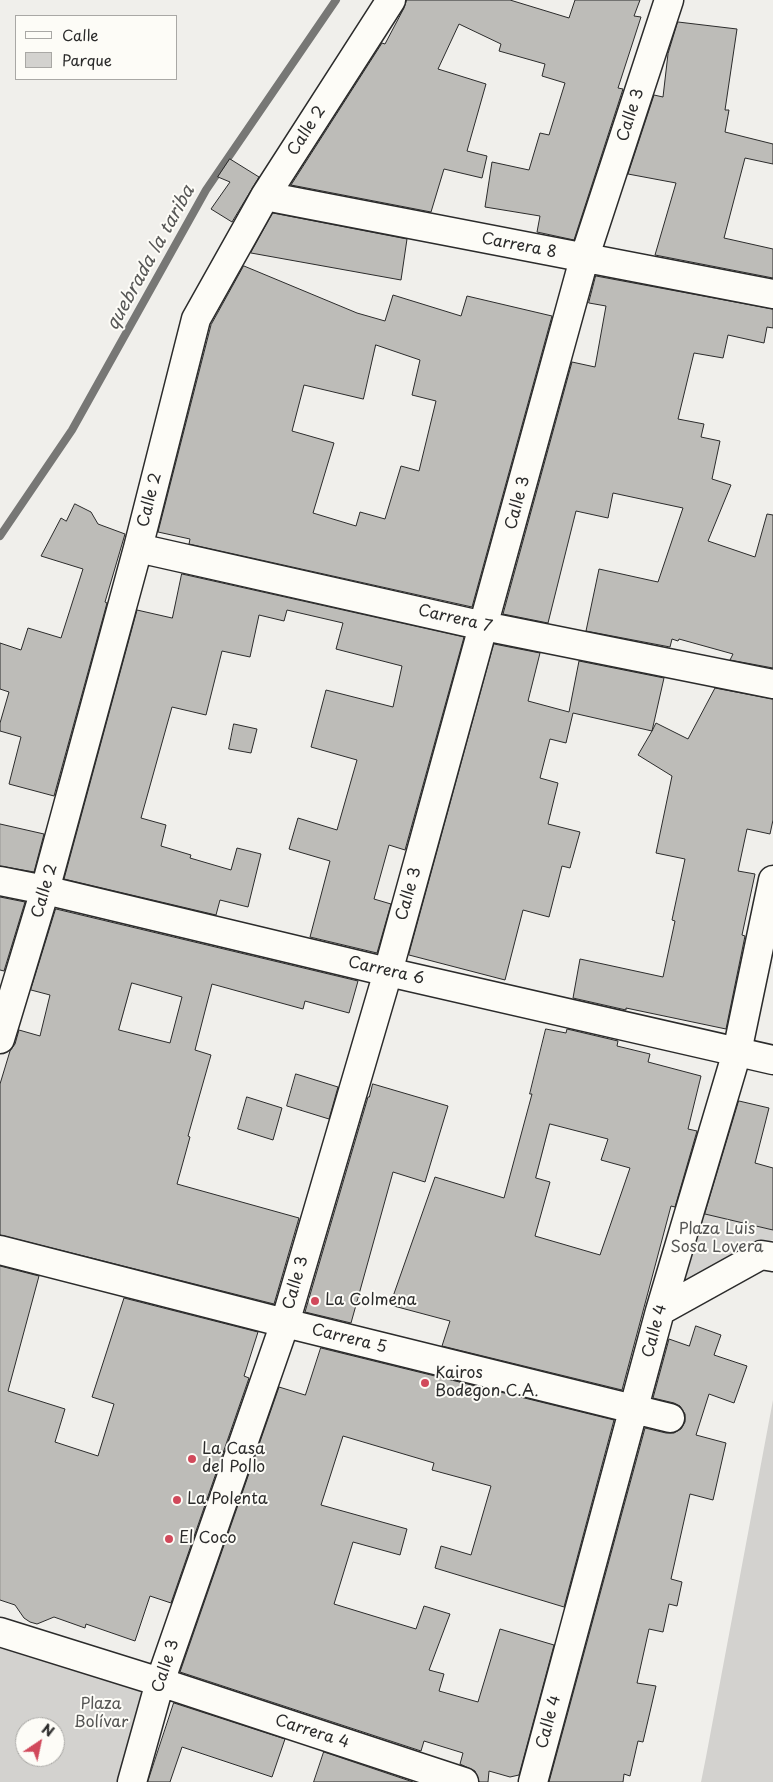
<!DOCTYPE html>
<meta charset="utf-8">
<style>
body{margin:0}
#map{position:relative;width:773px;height:1782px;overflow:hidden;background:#f0efeb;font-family:"Playpen Sans",sans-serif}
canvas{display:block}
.legend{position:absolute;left:15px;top:15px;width:162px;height:65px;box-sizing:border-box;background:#fdfcf7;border:1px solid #a9a8a5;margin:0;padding:6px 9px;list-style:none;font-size:15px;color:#2b2b2b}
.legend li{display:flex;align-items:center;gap:10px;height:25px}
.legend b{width:25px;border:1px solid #a9a8a5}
.north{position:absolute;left:15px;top:1717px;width:50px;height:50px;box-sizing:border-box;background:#fdfcf7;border:1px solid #a9a8a5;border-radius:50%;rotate:34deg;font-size:14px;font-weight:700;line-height:20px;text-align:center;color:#2b2b2b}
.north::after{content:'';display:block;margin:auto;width:18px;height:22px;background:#d1495b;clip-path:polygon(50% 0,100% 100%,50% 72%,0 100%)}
</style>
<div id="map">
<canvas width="773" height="1782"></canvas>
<ul class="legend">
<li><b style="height:6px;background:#fdfcf7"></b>Calle</li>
<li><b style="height:14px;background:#d3d2cf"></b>Parque</li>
</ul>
<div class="north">N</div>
</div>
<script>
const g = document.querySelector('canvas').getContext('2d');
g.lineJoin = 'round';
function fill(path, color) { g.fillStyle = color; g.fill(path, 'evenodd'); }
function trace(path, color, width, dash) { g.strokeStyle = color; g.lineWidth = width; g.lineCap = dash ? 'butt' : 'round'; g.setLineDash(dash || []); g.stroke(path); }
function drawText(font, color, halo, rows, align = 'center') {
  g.font = font + ' "Playpen Sans",sans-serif'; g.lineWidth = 4; g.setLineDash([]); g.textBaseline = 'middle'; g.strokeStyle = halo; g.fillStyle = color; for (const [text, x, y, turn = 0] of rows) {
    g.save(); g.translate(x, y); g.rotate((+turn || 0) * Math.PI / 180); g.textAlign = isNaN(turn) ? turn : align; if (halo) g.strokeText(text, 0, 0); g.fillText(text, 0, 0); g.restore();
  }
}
fill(new Path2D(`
 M702 1213 773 1230V1240L731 1255 679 1287Z
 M773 1400V1782H701L706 1757Z
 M0 1632 160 1682 132 1782H0ZM25 1727H55V1757H25Z`), '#d3d2cf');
trace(new Path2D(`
 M0 536 72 430 206 190 336 0`), '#777775', 8);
const building = new Path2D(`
 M407 0H510L569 18 575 0H640L634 16 641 17 618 88 623 89 574 240 537 232 540 216 485 207 492 162 529 170 540 133 549 135 565 83 542 76 545 64 499 51 501 44 459 24 438 69 486 84 467 151 487 156 482 178 444 169 431 212 291 185 382 43 385 44 404 8Z
 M678 22 737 29 725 110H729L725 132 773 144V164L745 158 724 238 773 249V278L655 255 676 183 628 174 654 95 663 97 668 54Z
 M230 159 259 177 232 222 211 209 230 182 218 177Z
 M273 213 407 239 401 280 251 253Z
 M244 266 357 313 385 321 393 295 461 316 467 296 552 316 472 607 189 544 190 539 158 532 211 325ZM376 345 420 360 412 395 436 401 419 471 401 466 385 519 360 512 356 526 313 513 334 443 292 431 304 385 363 399Z
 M596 276 773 309V328L767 327 764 343 728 335 723 358 694 353 678 419 704 424 701 437 720 441 712 479 731 485 708 541 755 557 767 514 773 515V668L730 660 733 654 679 639 678 641 672 639 670 647 586 631 599 569 658 582 683 508 613 493 608 518 576 511 548 623 503 614 572 362 595 367 606 306 589 303Z
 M75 504 91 512 98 524 125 534 105 602 107 603 54 796 9 784 21 737 0 731V723L9 692 0 689V643L21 650 28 628 61 638 83 569 41 556 61 518 66 521Z
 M182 574 464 637 405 850 389 845 374 899 391 904 377 953 310 937 330 861 289 849 298 818 337 830 357 760 311 747 326 690 393 707 402 666 336 649 343 623 287 610 284 621 259 615 250 657 222 651 206 715 172 707 141 818 166 825 161 846 191 855 190 858 231 870 237 848 261 854 248 907 220 900 216 915 64 879 137 610 172 618Z
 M494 644 540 653 528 701 569 712 579 661 664 678 652 731 656 723 688 739 715 688 773 699V820L770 834 747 829 738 871 755 874 742 935 745 936 726 1029 626 1008V1010L573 998 580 959 663 977 675 921 672 920 685 859 656 853 672 776 638 755 652 731 573 713 566 743 550 739 540 778 558 783 548 824 580 832 570 868 562 866 549 917 523 910 505 980 409 955Z
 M234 724 257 729 251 753 229 749Z
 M0 824 44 834 34 872 0 866Z
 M0 897 25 902 4 971 0 970Z
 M56 909 358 981 349 1013 305 1001 303 1009 212 984 205 1011 195 1050 211 1055 188 1136 190 1137 177 1184 299 1218 274 1304 0 1235V1084L10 1051 15 1044 19 1030 40 1036 50 995 31 990ZM132 983 182 997 170 1043 119 1030Z
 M546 1029 566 1033 567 1029 618 1041 617 1046 650 1054 648 1062 701 1076 688 1129 697 1131 675 1207 671 1206 622 1390 442 1346 450 1321 390 1305 435 1177 504 1198 532 1094H530ZM550 1124 608 1139 601 1160 630 1168 600 1255 535 1236 550 1182 536 1178Z
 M296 1074 338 1087 329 1119 287 1106Z
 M373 1084 448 1106 425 1182 393 1172 351 1323 305 1312 368 1097H369Z
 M247 1097 282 1108 273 1140 238 1129Z
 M739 1101 769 1108 755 1163 773 1168V1230L705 1214Z
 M0 1266 39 1276 8 1391 65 1409 55 1442 98 1456 114 1404 92 1397 124 1298 258 1332 244 1376 249 1378 171 1603 150 1596 135 1641 86 1624 85 1628 54 1617 37 1624 30 1622 24 1618 15 1605 0 1600Z
 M696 1326 721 1335 714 1355 747 1366 734 1403 709 1394 696 1435 726 1443 713 1500 690 1494 671 1579 682 1582 677 1606 669 1604 663 1632 649 1629 637 1683 656 1686 643 1742 638 1741 630 1776 624 1774 623 1782H549L645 1428 666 1433H674L681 1429 685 1422V1414L680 1406 674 1403 653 1398 669 1339 689 1346Z
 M321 1348 614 1420 564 1607 435 1568 441 1546 471 1555 491 1486 432 1470 434 1463 343 1436 321 1505 407 1529 400 1555 353 1542 334 1604 416 1629 424 1606 450 1614 429 1670 444 1674 439 1691 478 1702 500 1629 554 1645 519 1775 510 1777 489 1771 488 1782H479L475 1771 460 1764 463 1753 424 1741 421 1751 180 1672 279 1387 305 1395Z
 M174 1703 285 1739 272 1777 182 1747 170 1782H148Z
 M324 1752 413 1782H314Z`);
fill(building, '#bdbcb8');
trace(building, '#2b2b2b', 1);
const minor = new Path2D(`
 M265 196 773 294
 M138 548 484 626 773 684
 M0 1039 45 890 138 548 196 319 265 196 391 0
 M0 1250 285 1323 670 1418
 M660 1311 761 1255 773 1257
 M0 1632 160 1682 464 1782
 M132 1782 160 1682 285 1323 388 972 584 259 669 0
 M533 1782 660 1311 737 1052 773 880`);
const major = new Path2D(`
 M0 881 45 890 388 972 773 1060`);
trace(minor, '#2b2b2b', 31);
trace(major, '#2b2b2b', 31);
trace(minor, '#fdfcf7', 28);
trace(major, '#fdfcf7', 28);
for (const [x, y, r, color] of [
 [315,1301,5,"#d1495b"],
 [425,1383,5,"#d1495b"],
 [192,1459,5,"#d1495b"],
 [177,1500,5,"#d1495b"],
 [169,1539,5,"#d1495b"]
]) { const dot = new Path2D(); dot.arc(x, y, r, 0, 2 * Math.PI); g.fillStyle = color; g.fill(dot); trace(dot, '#fdfcf7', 2); }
drawText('16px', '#2b2b2b', '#fdfcf7', [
 ["Calle 3",631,115,-72],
 ["Calle 2",307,131,-57],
 ["Carrera 8",519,246,11],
 ["Calle 2",150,500,-76],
 ["Calle 3",518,503,-75],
 ["Carrera 7",455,619,13],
 ["Calle 2",45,891,-74],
 ["Calle 3",409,894,-74],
 ["Carrera 6",386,971,13],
 ["Calle 3",296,1283,-74],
 ["Calle 4",655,1331,-75],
 ["Carrera 5",349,1339,14],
 ["Calle 3",166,1666,-72],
 ["Calle 4",549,1722,-75],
 ["Carrera 4",312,1732,18]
]);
drawText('16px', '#555554', '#fdfcf7', [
 ["Plaza Luis",717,1230],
 ["Sosa Lovera",717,1248],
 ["Plaza",101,1705],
 ["Bolívar",101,1723]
]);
drawText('16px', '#2b2b2b', '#fdfcf7', [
 ["La Colmena",325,1301],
 ["Kairos",435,1374],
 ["Bodegon C.A.",435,1392],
 ["La Casa",202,1450],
 ["del Pollo",202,1468],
 ["La Polenta",187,1500],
 ["El Coco",179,1539]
], 'left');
drawText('italic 18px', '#575756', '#fdfcf7', [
 ["quebrada la tariba",151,258,-61]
]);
</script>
